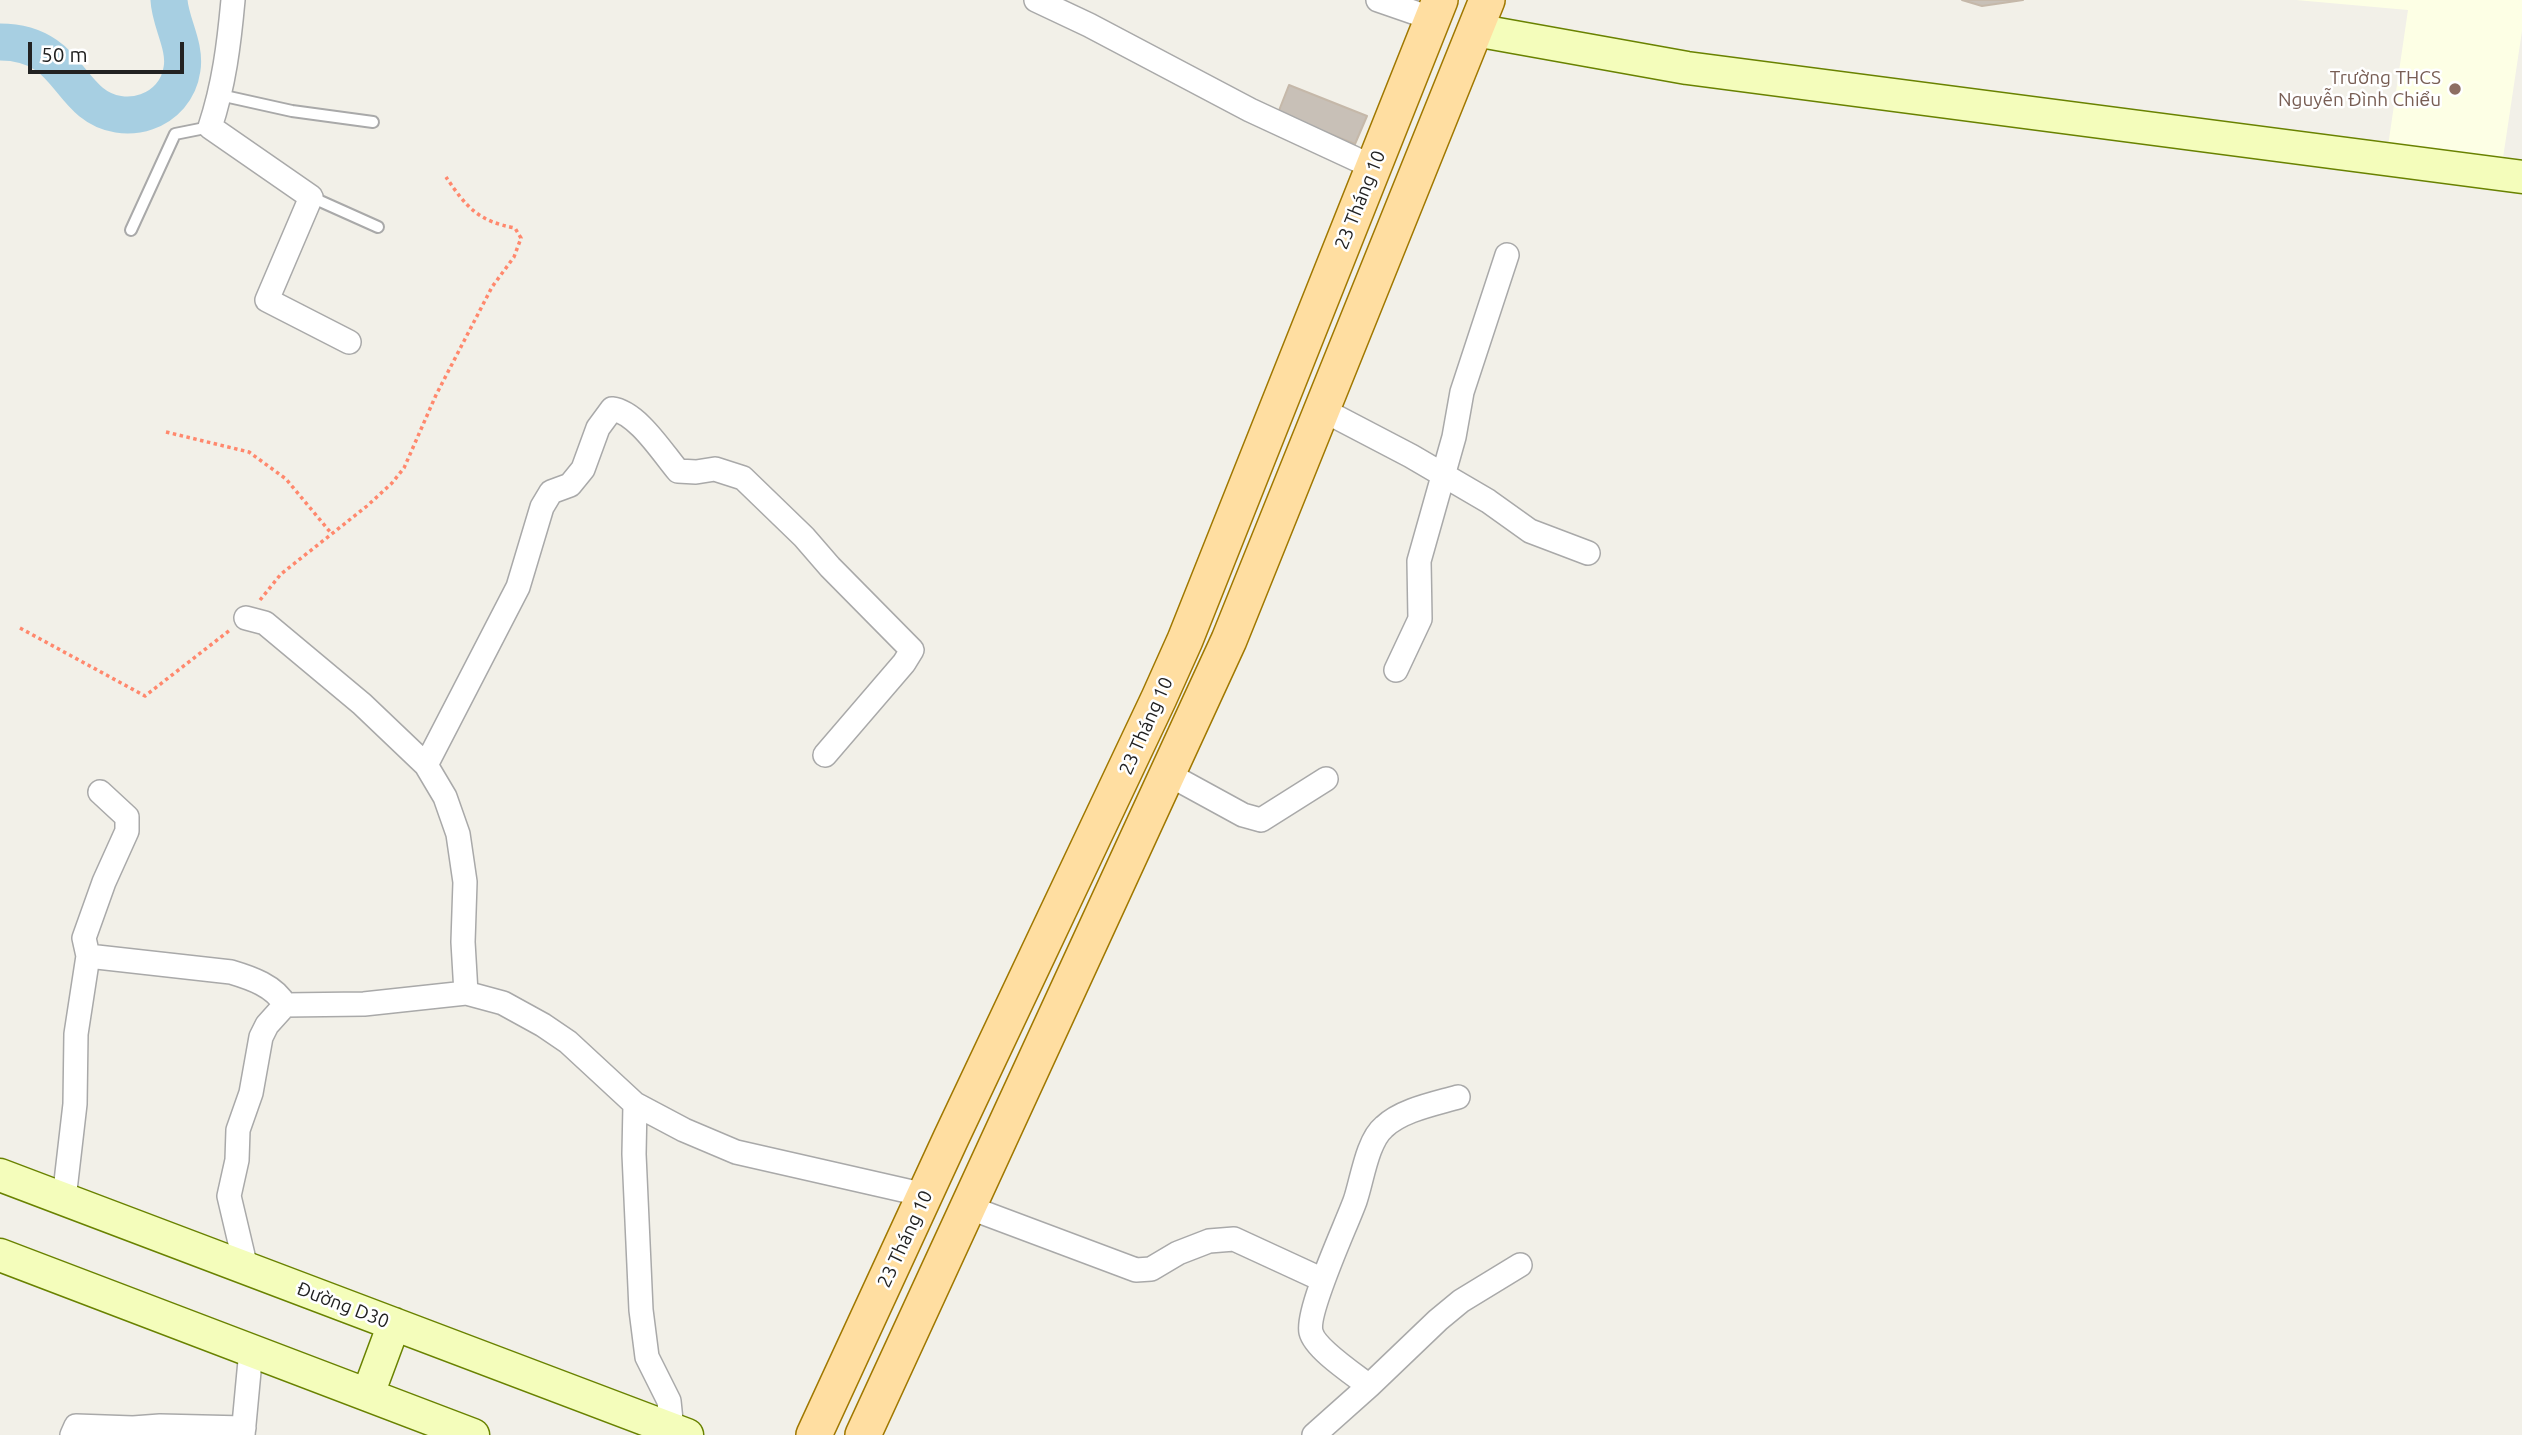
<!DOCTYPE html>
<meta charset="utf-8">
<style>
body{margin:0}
#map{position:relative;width:2522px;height:1435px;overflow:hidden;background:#f2f0e8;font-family:Ubuntu,sans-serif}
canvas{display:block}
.scale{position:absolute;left:28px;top:42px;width:156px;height:32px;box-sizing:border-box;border:4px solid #222;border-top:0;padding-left:9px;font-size:21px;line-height:24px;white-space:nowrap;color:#222;-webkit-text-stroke:5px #fff;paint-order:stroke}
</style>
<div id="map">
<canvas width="2522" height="1435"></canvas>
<div class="scale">50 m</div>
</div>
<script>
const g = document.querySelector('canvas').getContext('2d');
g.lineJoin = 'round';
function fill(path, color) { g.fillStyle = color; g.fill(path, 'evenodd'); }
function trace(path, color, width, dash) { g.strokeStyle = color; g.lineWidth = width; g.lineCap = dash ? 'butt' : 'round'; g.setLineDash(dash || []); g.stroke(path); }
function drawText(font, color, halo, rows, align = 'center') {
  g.font = font + ' Ubuntu,sans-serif'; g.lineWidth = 5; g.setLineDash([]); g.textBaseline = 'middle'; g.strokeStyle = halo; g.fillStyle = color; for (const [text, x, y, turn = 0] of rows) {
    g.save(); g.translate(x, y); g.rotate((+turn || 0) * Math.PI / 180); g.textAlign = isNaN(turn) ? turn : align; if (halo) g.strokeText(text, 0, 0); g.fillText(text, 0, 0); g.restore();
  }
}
fill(new Path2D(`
 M2296 0H2522V31L2503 158 2388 146 2408 10Z`), '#fdffe5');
trace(new Path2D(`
 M0 42C16 42 33 46 46 55 64 67 74 88 91 102 124 129 176 112 182 69 186 46 170 22 169 0`), '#a7cfe2', 37);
const building = new Path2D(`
 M1962 0H2023L1982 6Z
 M1289 85 1367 116 1355 144 1278 113Z`);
fill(building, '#c8c0b7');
trace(building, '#c5b8a9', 2);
const lane = new Path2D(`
 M220 95 292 111 373 122
 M311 197 378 227
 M131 230 175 134 210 127`);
const street = new Path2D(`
 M233 0C229 44 224 85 210 127L311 197 267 300 349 342
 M1036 0 1089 25 1250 110 1373 167
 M1378 0 1433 19
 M1323 410 1411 456 1488 501 1530 531 1588 553
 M246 618 265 623 362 704 426 765 445 797 458 834 465 882 463 942 466 993
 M1396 670 1420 619 1419 561 1454 437 1462 392 1507 255
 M426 765 518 587 542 507 551 492 570 485 583 469 598 428 612 409C637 412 662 452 678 471L696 472 715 469 743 478 804 537 830 567 912 650 904 663 825 755
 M1168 774 1243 815 1261 820 1326 779
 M88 956 231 972C251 978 275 986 285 1005
 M635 1104 634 1154 641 1310 647 1357 669 1401 672 1430
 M64 1199 75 1104 76 1034 88 956 84 938 104 882 127 831V817L100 792
 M968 1207 1136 1270 1151 1269 1178 1253 1209 1241 1234 1239 1323 1280
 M246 1268 229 1196 237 1160 238 1130 251 1093 261 1037 267 1025 285 1005 364 1004 466 993 503 1003 543 1025 568 1042 635 1104 684 1130 736 1152 925 1195
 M1369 1386 1438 1320 1461 1301 1520 1265
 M72 1435 76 1426 133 1428 160 1426 244 1428
 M243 1435 251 1350
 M1314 1435 1369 1386C1355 1375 1315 1349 1311 1332 1306 1311 1346 1226 1355 1201 1362 1181 1367 1141 1384 1127 1402 1110 1434 1104 1458 1097`);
const secondary = new Path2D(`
 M1475 30 1687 68 2522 177
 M0 1175 687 1435
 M0 1255 473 1435
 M368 1394 394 1324`);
const primary = new Path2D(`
 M814 1435 951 1138 1159 698 1185 640 1440 0
 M863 1435 1229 640 1487 0`);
trace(lane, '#a9a9a9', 14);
trace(street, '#a9a9a9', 26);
trace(secondary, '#698200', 35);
trace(primary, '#a07800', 38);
trace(new Path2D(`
 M166 432 249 452 286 479 331 533
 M260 600 281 574 367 506 392 483 404 468 436 395 492 287 514 257 521 238 515 228C478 221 467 208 446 177
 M20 628 145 696 230 630`), '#ff886d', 3.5, [3.5, 3.5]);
trace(lane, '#fff', 10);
trace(street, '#fff', 23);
trace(secondary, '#f4fdbb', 32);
trace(primary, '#ffdea1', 35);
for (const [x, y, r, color] of [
 [2455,89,7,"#8d6e63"]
]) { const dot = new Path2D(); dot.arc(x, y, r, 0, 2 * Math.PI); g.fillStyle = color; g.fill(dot); trace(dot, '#fff', 2.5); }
drawText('19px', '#785e54', '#fff', [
 ["Trường THCS",2441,78],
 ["Nguyễn Đình Chiểu",2441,100]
], 'right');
drawText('19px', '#222', '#fff', [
 ["23 Tháng 10",1360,200,-68],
 ["23 Tháng 10",1146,726,-66],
 ["23 Tháng 10",905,1239,-65],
 ["Đường D30",343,1305,21]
]);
</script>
